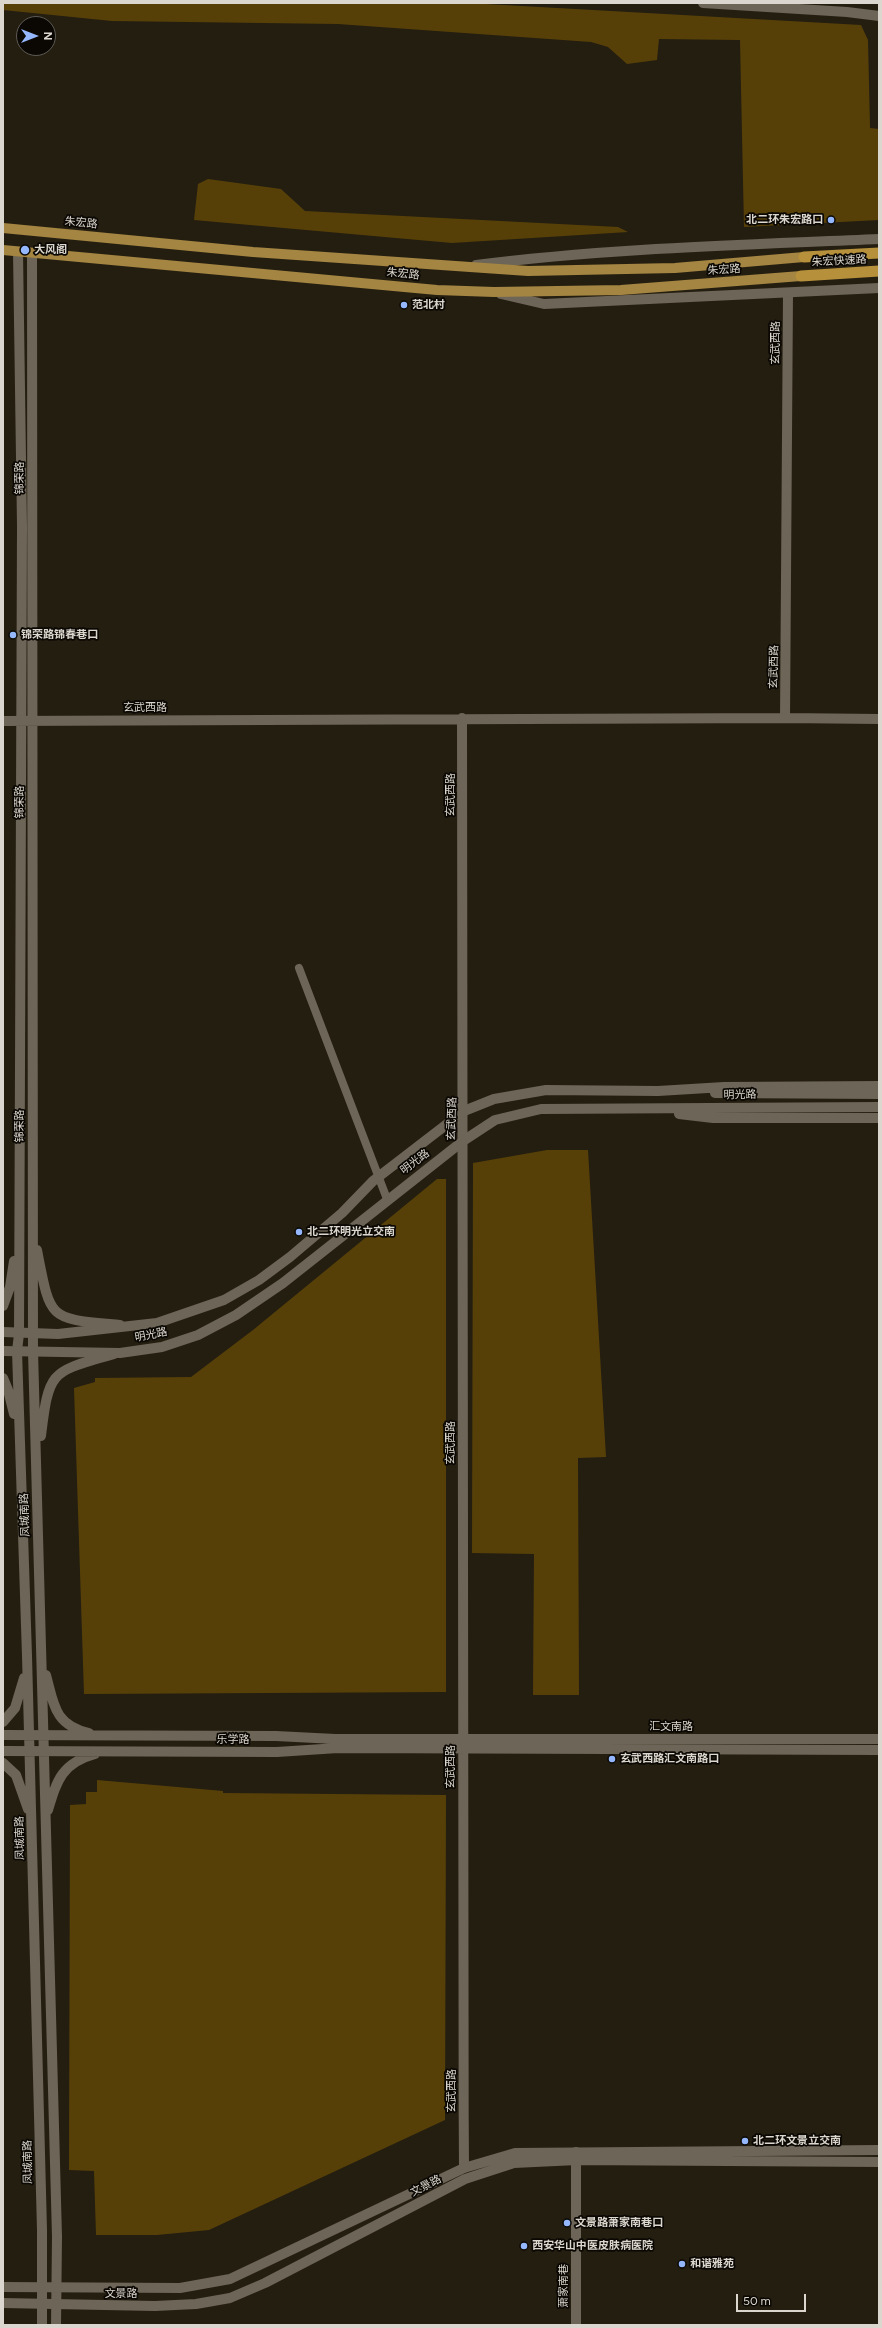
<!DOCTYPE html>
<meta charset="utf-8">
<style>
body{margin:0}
#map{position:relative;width:882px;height:2328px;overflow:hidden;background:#241e11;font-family:Figtree,sans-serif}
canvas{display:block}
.frame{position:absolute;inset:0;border:4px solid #dbd7ce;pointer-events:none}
.north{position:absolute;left:16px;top:16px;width:40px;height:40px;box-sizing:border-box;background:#0b0804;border:1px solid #5e5b55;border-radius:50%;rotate:90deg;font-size:11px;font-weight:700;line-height:16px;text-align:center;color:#dbd7ce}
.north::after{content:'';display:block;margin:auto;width:14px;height:18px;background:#94b7fd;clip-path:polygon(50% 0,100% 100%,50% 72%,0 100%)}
.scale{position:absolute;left:736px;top:2294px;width:70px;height:18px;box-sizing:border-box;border:2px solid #dbd7ce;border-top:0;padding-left:5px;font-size:12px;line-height:14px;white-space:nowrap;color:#dbd7ce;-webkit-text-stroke:3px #0b0804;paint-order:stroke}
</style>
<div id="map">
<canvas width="882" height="2328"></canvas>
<div class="frame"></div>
<div class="north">N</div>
<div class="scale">50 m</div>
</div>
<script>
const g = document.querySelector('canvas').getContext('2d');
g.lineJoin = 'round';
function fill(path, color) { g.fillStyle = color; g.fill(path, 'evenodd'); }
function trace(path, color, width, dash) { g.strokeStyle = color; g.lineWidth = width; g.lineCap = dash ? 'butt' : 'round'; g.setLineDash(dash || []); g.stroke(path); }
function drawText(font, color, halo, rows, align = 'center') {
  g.font = font + ' Figtree,"Noto Sans SC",sans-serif'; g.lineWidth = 3.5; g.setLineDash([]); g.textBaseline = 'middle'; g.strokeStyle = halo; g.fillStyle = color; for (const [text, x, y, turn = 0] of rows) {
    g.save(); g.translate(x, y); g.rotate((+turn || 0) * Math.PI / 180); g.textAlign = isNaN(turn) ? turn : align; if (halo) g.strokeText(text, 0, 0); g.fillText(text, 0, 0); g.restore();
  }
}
fill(new Path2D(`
 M3 3H468L861 25 868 40 870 128 879 129V220L744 227 740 40 659 39 657 60 627 64 608 47 591 42 338 24 112 21 3 10Z
 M208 179 281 189 305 211 618 227 628 232 452 243 194 220 198 184Z
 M547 1150H588L606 1457 578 1458 579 1695H533L534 1554 472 1553 473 1163Z
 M437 1179H446V1692L84 1694 74 1388 95 1382V1378L191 1377 253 1330Z
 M97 1780 223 1791V1793L446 1795 445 2120 209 2230 157 2235H96L94 2171 69 2170 70 1805 86 1804V1792H97Z`), '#574008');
trace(new Path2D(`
 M299 968 387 1199`), '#6d6557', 8);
trace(new Path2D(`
 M18 252 22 526 19 1334 17 1351 27 1656 42 2230V2325
 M32 253 33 1351 57 2237 56 2325
 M462 718C465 1202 461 1685 464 2168
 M785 718 879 719
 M3 721 785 718 788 294
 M37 1250C51 1322 48 1318 120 1325
 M3 1306 10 1287 14 1261
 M3 1378 8 1390 14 1414
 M41 1436C49 1369 51 1372 114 1354
 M46 1675C54 1704 54 1725 89 1733
 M3 1722 15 1708 24 1678
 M3 1735 276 1736 335 1739H879
 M3 1751 277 1752 338 1748 879 1750
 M3 1763 16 1775 28 1809
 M48 1810C57 1780 62 1763 95 1754
 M576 2325V2152`), '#6d6557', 10);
trace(new Path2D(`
 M703 3 847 12 879 16
 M476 265C609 248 745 245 879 239
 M501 294 544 304 879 288
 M715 1093 879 1094
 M679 1114 713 1118H879
 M3 1332 58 1334 157 1323 224 1300 259 1280 290 1257 342 1213 373 1181 464 1111 494 1099 546 1090 658 1091 724 1087 879 1086
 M3 1351 120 1353 162 1347 198 1335 236 1315 283 1283 463 1141 495 1120 541 1109 879 1107
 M3 2287 180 2288 230 2279 464 2168 515 2153 879 2150
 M3 2303 155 2306 196 2304 230 2298 265 2283 465 2179 514 2163 577 2160 879 2162`), '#6d6557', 10);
trace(new Path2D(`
 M3 228 253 252 528 271 675 268 804 257
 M3 250 437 290 494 292 621 290 801 276`), '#a48541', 10);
trace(new Path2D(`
 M804 257 879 253
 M801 276 879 271`), '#b6903a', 11);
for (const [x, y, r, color] of [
 [831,220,4,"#94b7fd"],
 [25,250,5,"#94b7fd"],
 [404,305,4,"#94b7fd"],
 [13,635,4,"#94b7fd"],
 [299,1232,4,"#94b7fd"],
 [612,1759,4,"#94b7fd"],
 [745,2141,4,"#94b7fd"],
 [567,2223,4,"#94b7fd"],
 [524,2246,4,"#94b7fd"],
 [682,2264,4,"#94b7fd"]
]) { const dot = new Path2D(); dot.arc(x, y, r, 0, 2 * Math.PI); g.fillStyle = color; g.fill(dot); trace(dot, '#0b0804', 1.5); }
drawText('bold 11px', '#dbd7ce', '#0b0804', [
 ["北二环朱宏路口",823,220,"right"],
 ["大风阁",34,250],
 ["范北村",412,305],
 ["锦荣路锦春巷口",21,635],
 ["北二环明光立交南",307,1232],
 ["玄武西路汇文南路口",620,1759],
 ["北二环文景立交南",753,2141],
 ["文景路萧家南巷口",575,2223],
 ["西安华山中医皮肤病医院",532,2246],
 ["和谐雅苑",690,2264]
], 'left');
drawText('11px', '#dbd7ce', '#0b0804', [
 ["朱宏路",81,223,6],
 ["朱宏快速路",839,261,-3],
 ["朱宏路",724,270,-4],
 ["朱宏路",403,274,6],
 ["玄武西路",776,343,-90],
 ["锦荣路",20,478,-90],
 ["玄武西路",774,667,-89],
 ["玄武西路",145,708],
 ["玄武西路",451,795,-90],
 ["锦荣路",20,802,-90],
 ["明光路",740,1095,-1],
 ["玄武西路",452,1119,-88],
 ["锦荣路",20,1126,-90],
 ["明光路",415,1162,-37],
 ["明光路",151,1335,-11],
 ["玄武西路",451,1443,-90],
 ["凤城南路",25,1515,-92],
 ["汇文南路",671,1727],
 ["乐学路",233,1740],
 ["玄武西路",451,1767,-90],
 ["凤城南路",20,1838,-91],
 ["玄武西路",452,2091,-90],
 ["凤城南路",28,2162,-91],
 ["文景路",426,2186,-27],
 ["萧家南巷",564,2286,-90],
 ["文景路",121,2294]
]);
</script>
